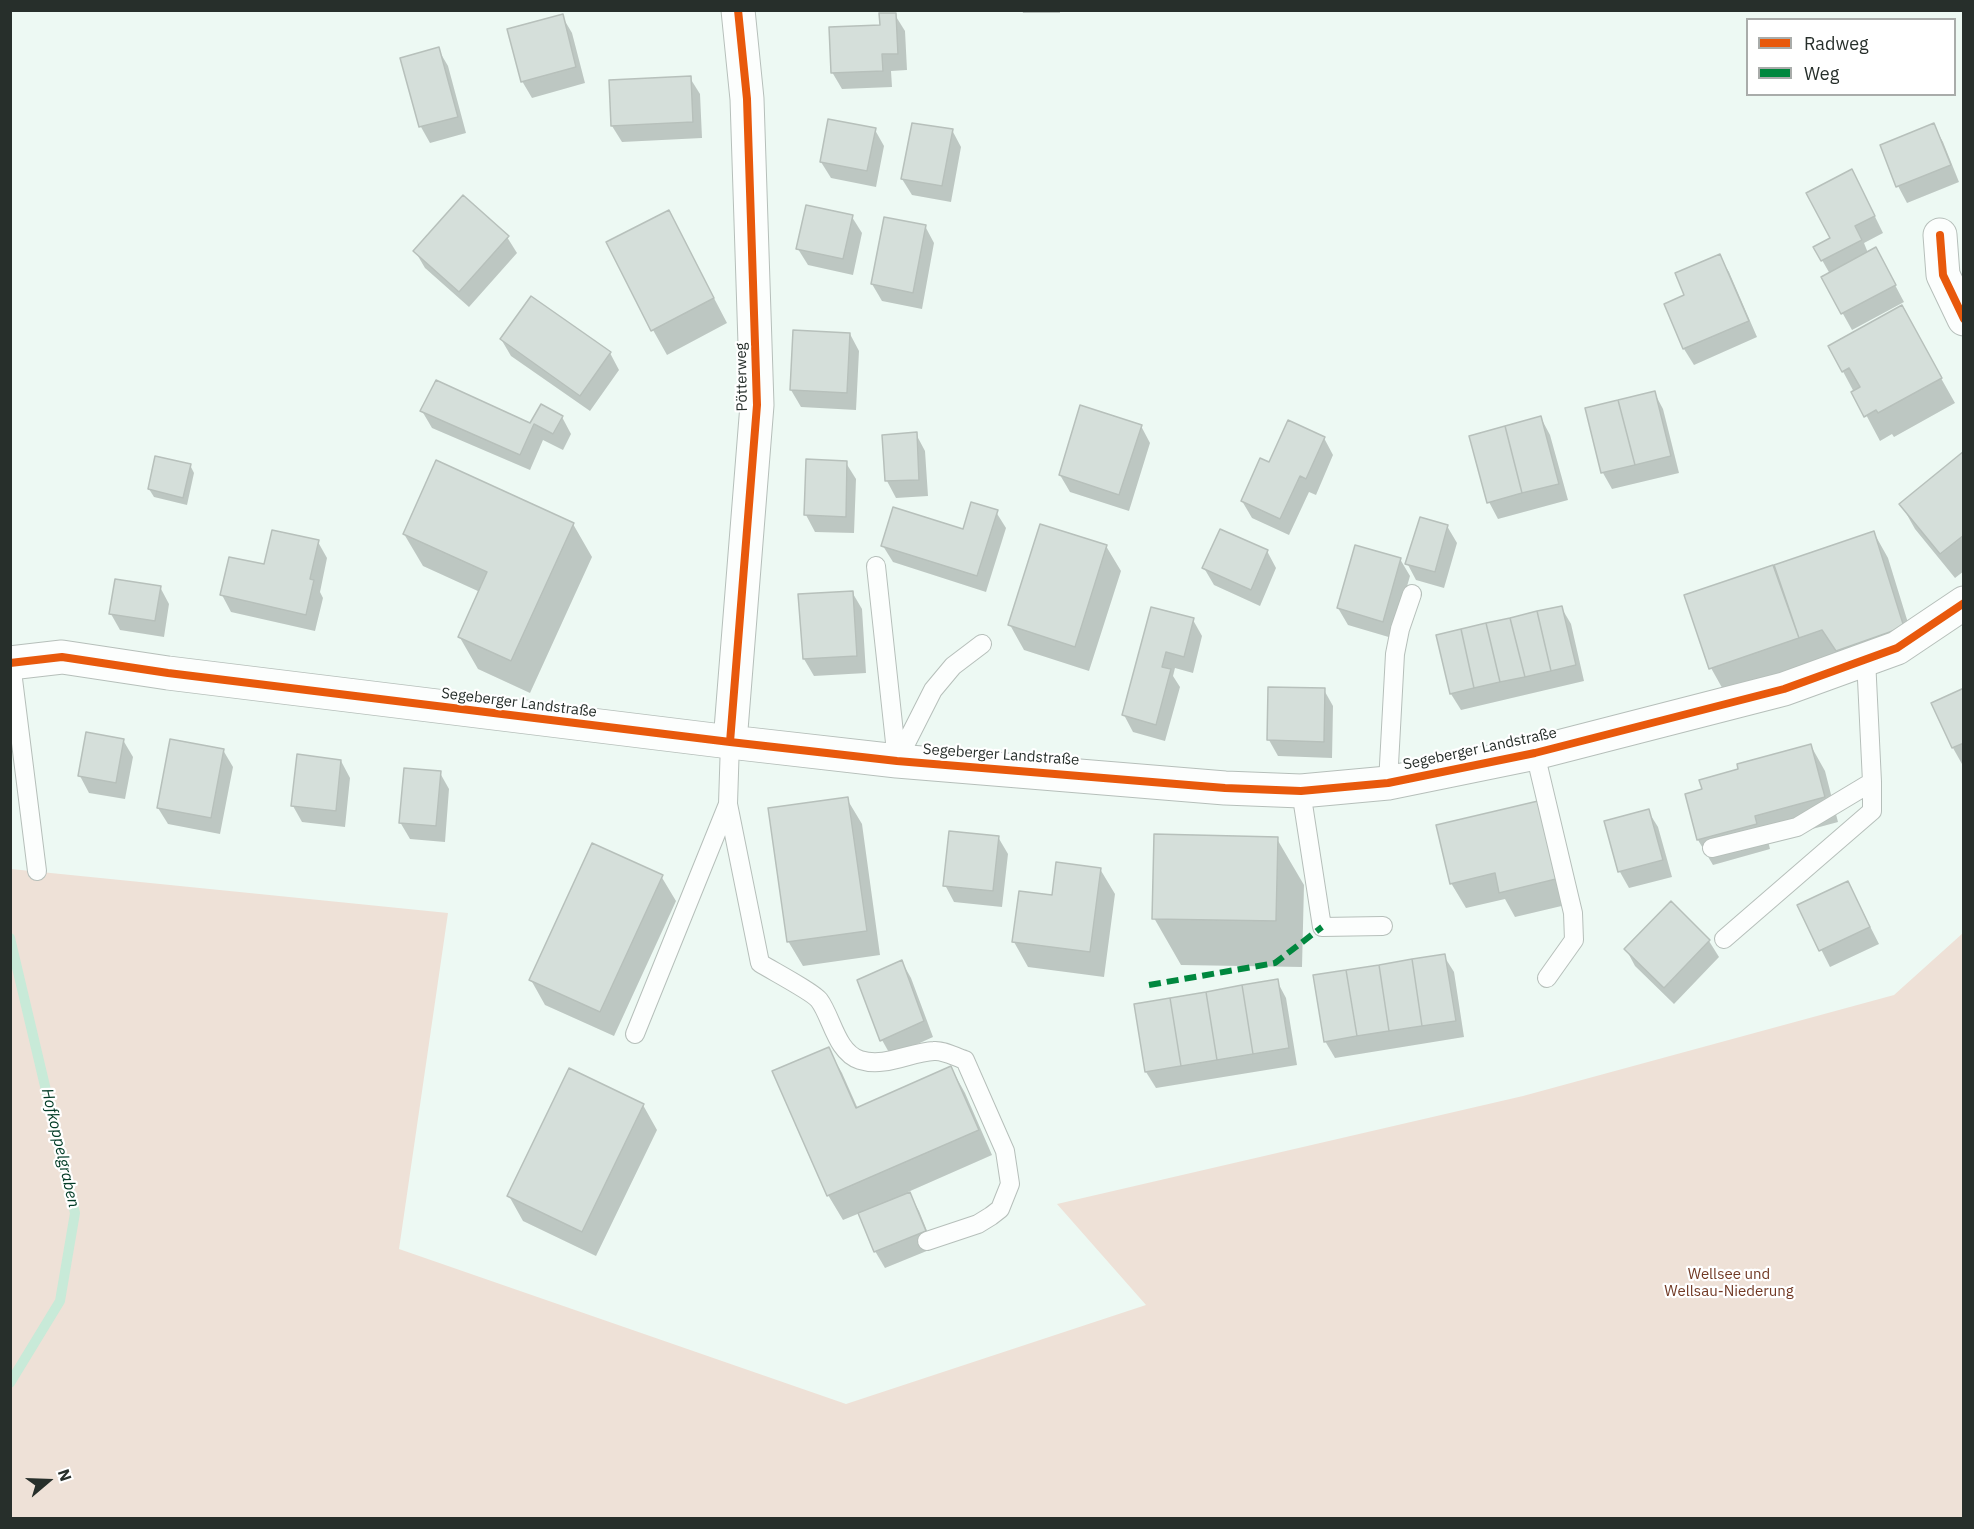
<!DOCTYPE html>
<meta charset="utf-8">
<style>
body{margin:0}
#map{position:relative;width:1974px;height:1529px;overflow:hidden;background:#edf9f3;font-family:"IBM Plex Sans",sans-serif}
canvas{display:block}
.frame{position:absolute;inset:0;border:12px solid #272f2b;pointer-events:none}
.legend{position:absolute;left:1746px;top:18px;width:210px;height:78px;box-sizing:border-box;background:#fff;border:2px solid #a9acaa;margin:0;padding:8px 10px;list-style:none;font-size:18px;color:#272f2b}
.legend li{display:flex;align-items:center;gap:12px;height:30px}
.legend b{width:30px;border:2px solid #a9acaa}
.north{position:absolute;left:18px;top:1451px;width:60px;height:60px;-webkit-text-stroke:4px #fff;paint-order:stroke;rotate:71deg;font-size:16px;font-weight:700;line-height:24px;text-align:center;color:#272f2b}
.north::after{content:'';display:block;margin:auto;width:21px;height:27px;background:#272f2b;clip-path:polygon(50% 0,100% 100%,50% 72%,0 100%)}
</style>
<div id="map">
<canvas width="1974" height="1529"></canvas>
<div class="frame"></div>
<ul class="legend">
<li><b style="height:8px;background:#e8590c"></b>Radweg</li>
<li><b style="height:8px;background:#00873e"></b>Weg</li>
</ul>
<div class="north">N</div>
</div>
<script>
const g = document.querySelector('canvas').getContext('2d');
g.lineJoin = 'round';
function fill(path, color) { g.fillStyle = color; g.fill(path, 'evenodd'); }
function trace(path, color, width, dash) { g.strokeStyle = color; g.lineWidth = width; g.lineCap = dash ? 'butt' : 'round'; g.setLineDash(dash || []); g.stroke(path); }
function drawText(font, color, halo, rows, align = 'center') {
  g.font = font + ' "IBM Plex Sans",sans-serif'; g.lineWidth = 4.5; g.setLineDash([]); g.textBaseline = 'middle'; g.strokeStyle = halo; g.fillStyle = color; for (const [text, x, y, turn = 0] of rows) {
    g.save(); g.translate(x, y); g.rotate((+turn || 0) * Math.PI / 180); g.textAlign = isNaN(turn) ? turn : align; if (halo) g.strokeText(text, 0, 0); g.fillText(text, 0, 0); g.restore();
  }
}
fill(new Path2D(`
 M11 869 448 913 399 1249 846 1404 1146 1305 1057 1204 1523 1096 1894 995 1963 933V1518H11Z`), '#eee1d7');
fill(new Path2D(`
 M1022 10H1060V13H1023Z
 M895 15 905 31 907 70 891 71 892 87 842 89 832 72Z
 M562 16 572 33 585 83 532 98 522 81Z
 M438 49 448 66 466 133 430 143 421 127 402 59Z
 M690 78 700 94 702 138 622 142 612 126Z
 M1933 125 1943 142 1959 182 1907 203 1898 186Z
 M875 130 884 146 876 187 831 178 821 162Z
 M952 130 961 147 951 202 912 195 902 179Z
 M1861 188 1883 233 1864 243 1868 253 1885 266 1904 302 1852 330 1823 278 1830 274 1822 260Z
 M852 217 862 233 853 275 808 265 798 249Z
 M925 226 934 243 922 309 882 301 872 284Z
 M507 237 517 253 469 307 425 268 415 251Z
 M682 237 727 323 667 355 653 330Z
 M1719 256 1729 272 1757 337 1694 365 1684 349 1665 305 1686 296Z
 M1915 332 1955 403 1894 437 1892 434 1880 441 1830 347Z
 M850 334 859 351 856 410 801 407 791 390Z
 M501 339 610 353 619 370 590 411 511 356Z
 M1654 392 1663 409 1679 473 1612 489 1603 473 1586 410Z
 M422 411 531 424 562 417 571 434 563 450 543 440 530 470 432 428Z
 M1541 418 1550 435 1568 500 1498 519 1489 502Z
 M1141 426 1150 443 1129 511 1070 492 1060 475Z
 M916 434 925 451 928 496 896 498 887 481 884 436Z
 M1324 438 1333 455 1316 495 1309 492 1289 535 1252 518 1242 501 1270 464Z
 M1964 453V571L1955 578 1915 529 1901 504Z
 M808 461 846 463 856 479 854 533 815 532 806 515Z
 M190 465 194 473 187 505 154 497 149 489Z
 M996 512 1006 528 986 592 893 562 883 546 964 530Z
 M573 524 592 557 530 693 478 669 459 636 480 592 423 566 404 534Z
 M1447 526 1457 543 1444 588 1416 580 1407 563Z
 M1874 533 1888 558 1917 652 1725 693 1711 668 1686 596Z
 M318 542 327 558 320 592 323 598 315 631 231 612 222 595 265 566Z
 M1106 546 1121 571 1089 671 1024 650 1010 625Z
 M1267 551 1276 568 1260 606 1214 585 1204 568Z
 M1400 559 1410 576 1392 638 1348 625 1338 608Z
 M160 587 169 604 164 637 120 630 111 614Z
 M852 592 862 609 866 673 814 676 804 659Z
 M1561 607 1571 624 1584 681 1461 710 1451 694Z
 M1152 609 1193 620 1202 636 1193 673 1175 668 1173 676 1180 687 1165 741 1133 732 1124 715Z
 M1324 690 1333 706 1332 758 1278 756 1269 740Z
 M1964 690V764H1962L1953 748 1933 703Z
 M123 740 133 757 125 799 89 793 80 776Z
 M1811 746 1825 771 1838 822 1768 841 1770 849 1713 865 1698 840 1686 795 1704 790 1740 770Z
 M223 750 233 767 220 834 168 824 158 808Z
 M341 761 350 778 345 827 302 822 293 806Z
 M440 773 449 789 445 842 410 839 400 822Z
 M847 799 862 824 880 955 803 966 788 941Z
 M1648 811 1658 827 1672 877 1629 888 1620 872 1606 822Z
 M1552 827 1570 904 1515 917 1505 899 1466 908 1451 883Z
 M998 837 1008 854 1002 907 954 902 945 885Z
 M1277 839 1304 885 1302 967 1181 965 1154 918Z
 M1100 869 1115 894 1104 977 1028 967 1014 942Z
 M661 876 676 901 614 1036 545 1005 531 980Z
 M1848 883 1879 944 1830 967 1799 906Z
 M1671 903 1709 941 1719 957 1674 1004 1635 966 1626 949Z
 M1444 956 1454 972 1464 1037 1335 1058 1325 1041Z
 M902 962 911 978 933 1037 891 1056 882 1040Z
 M1277 981 1286 998 1297 1065 1156 1088 1146 1072Z
 M828 1049 842 1073 858 1109 951 1068 965 1093 992 1155 908 1192 919 1211 934 1248 885 1268 875 1251 860 1213 843 1220 828 1195Z
 M643 1105 657 1130 596 1256 523 1221 509 1196Z`), '#0003');
trace(new Path2D(`
 M10 938 75 1213 60 1301 10 1383`), '#c8ead8', 10);
const building = new Path2D(`
 M879 13H896L898 54H882L883 71 831 73 829 27 880 25Z
 M563 14 576 67 521 82 507 29Z
 M439 47 458 117 419 127 400 58Z
 M691 76 693 122 611 126 609 80Z
 M828 119 876 128 867 171 820 162Z
 M912 123 953 129 942 186 901 179Z
 M1934 123 1951 165 1896 187 1880 145Z
 M1852 169 1875 216 1855 226 1862 240 1821 261 1813 247 1830 238 1806 193Z
 M463 195 509 236 459 292 413 251Z
 M806 205 853 215 843 259 796 249Z
 M669 210 714 298 651 331 606 242Z
 M884 217 926 225 913 293 871 284Z
 M1876 247 1896 285 1841 314 1821 277Z
 M1720 254 1749 321 1683 349 1664 304 1684 295 1675 273Z
 M531 296 611 352 580 396 500 339Z
 M1902 305 1942 378 1878 413 1876 410 1864 417 1851 392 1860 387 1849 368 1842 372 1828 346Z
 M793 330 850 333 847 393 790 390Z
 M436 380 530 423 541 404 563 416 553 434 534 424 520 455 420 411Z
 M1655 391 1671 456 1635 465 1618 400Z
 M1618 400 1635 465 1601 473 1585 408Z
 M1080 405 1142 425 1119 495 1059 475Z
 M1541 416 1559 484 1522 493 1505 426Z
 M1288 420 1325 437 1306 479 1300 476 1280 519 1241 501 1260 458 1269 462Z
 M1505 426 1522 493 1487 503 1469 436Z
 M917 432 919 480 885 481 882 435Z
 M1964 451V535L1940 554 1899 504Z
 M155 456 191 464 183 498 148 489Z
 M806 459 847 461 846 517 804 515Z
 M436 460 574 523 511 661 458 637 487 572 403 534Z
 M971 502 998 510 977 576 881 546 893 507 963 529Z
 M1420 517 1448 525 1435 572 1405 564Z
 M1040 524 1107 545 1075 647 1008 625Z
 M1220 529 1268 550 1251 590 1202 568Z
 M272 530 319 540 310 579 314 580 306 615 220 595 229 557 264 564Z
 M1874 531 1904 627 1836 651 1822 630 1799 638 1774 565Z
 M1355 545 1401 558 1383 622 1337 608Z
 M1773 565 1799 638 1709 669 1684 595Z
 M115 579 161 586 155 621 109 614Z
 M853 591 857 656 803 659 798 594Z
 M1562 606 1576 665 1551 671 1537 611Z
 M1151 607 1194 618 1184 657 1166 652 1162 667 1171 669 1156 725 1122 715Z
 M1537 611 1551 671 1525 677 1510 618Z
 M1510 618 1525 677 1500 682 1486 623Z
 M1486 623 1500 682 1474 688 1461 629Z
 M1461 629 1474 688 1450 694 1436 635Z
 M1268 687 1325 688 1324 742 1267 740Z
 M1964 688V743L1952 748 1931 703Z
 M86 732 124 739 116 783 78 776Z
 M170 739 224 749 211 818 157 808Z
 M1811 744 1825 797 1755 816 1757 824 1697 840 1685 794 1702 789 1699 780 1738 769 1737 764Z
 M297 754 341 760 336 811 291 806Z
 M404 768 441 771 436 826 399 823Z
 M848 797 867 931 787 942 768 808Z
 M1538 801 1556 879 1499 893 1495 873 1450 884 1436 825Z
 M1649 809 1663 860 1618 872 1604 821Z
 M949 831 999 836 993 891 943 886Z
 M1154 834 1278 837 1276 921 1152 919Z
 M592 843 663 875 600 1012 529 980Z
 M1056 862 1101 868 1090 952 1012 942 1019 891 1052 895Z
 M1848 881 1870 927 1819 951 1797 905Z
 M1671 901 1710 940 1664 988 1624 949Z
 M1445 954 1456 1021 1422 1026 1412 959Z
 M1412 959 1422 1026 1389 1031 1379 965Z
 M902 960 924 1021 880 1041 857 980Z
 M1379 965 1389 1031 1357 1036 1346 970Z
 M1346 970 1357 1036 1324 1042 1313 975Z
 M1278 979 1289 1048 1253 1054 1242 985Z
 M1242 985 1253 1054 1217 1060 1206 992Z
 M1206 992 1217 1060 1181 1066 1170 998Z
 M1170 998 1181 1066 1145 1072 1134 1004Z
 M829 1047 856 1108 951 1066 979 1130 827 1196 772 1071Z
 M569 1068 644 1104 582 1232 507 1196Z
 M910 1192 926 1231 874 1252 858 1213Z`);
fill(building, '#d5dfda');
trace(building, '#b7c0bb', 1.5);
const lane = new Path2D(`
 M876 566 897 761
 M11 663 37 871
 M730 742 728 804 760 963C771 970 813 992 819 1000 832 1017 836 1052 860 1060 885 1068 910 1052 934 1051 944 1050 955 1057 965 1060L1005 1151 1010 1184 1000 1209 991 1216 978 1224 927 1241
 M1535 753 1573 913 1574 940 1547 978
 M897 761 933 690 953 666 982 644
 M1388 783 1395 654 1400 629 1412 594
 M1301 791 1322 927 1383 926
 M1712 848 1797 827 1872 782 1866 659
 M1724 939 1872 811V782
 M635 1034 728 804`);
const street = new Path2D(`
 M1940 235 1943 275 1964 319
 M10 663 62 657 168 673 730 742 897 761 1225 788 1301 791 1388 783 1535 753 1784 689 1897 648 1964 603
 M730 742 757 405 747 99 738 10`);
trace(lane, '#b6bfba', 20);
trace(street, '#b6bfba', 35);
trace(lane, '#fcfefd', 18);
trace(street, '#fcfefd', 33);
trace(new Path2D(`
 M1149 985 1275 963 1322 927`), '#00873e', 6, [12, 6]);
trace(new Path2D(`
 M1940 235 1943 275 1964 319
 M10 663 62 657 168 673 730 742 897 761 1225 788 1301 791 1388 783 1535 753 1784 689 1897 648 1964 603
 M730 742 757 405 747 99 738 10`), '#e8590c', 8);
drawText('15px', '#272f2b', '#fff', [
 ["Pötterweg",742,377,-91],
 ["Segeberger Landstraße",519,703,7],
 ["Segeberger Landstraße",1480,749,-12],
 ["Segeberger Landstraße",1001,755,4]
]);
drawText('15px', '#713924', '#fff', [
 ["Wellsee und",1729,1275],
 ["Wellsau-Niederung",1729,1292]
]);
drawText('italic 16px', '#003b25', '#fff', [
 ["Hofkoppelgraben",60,1148,77]
]);
</script>
